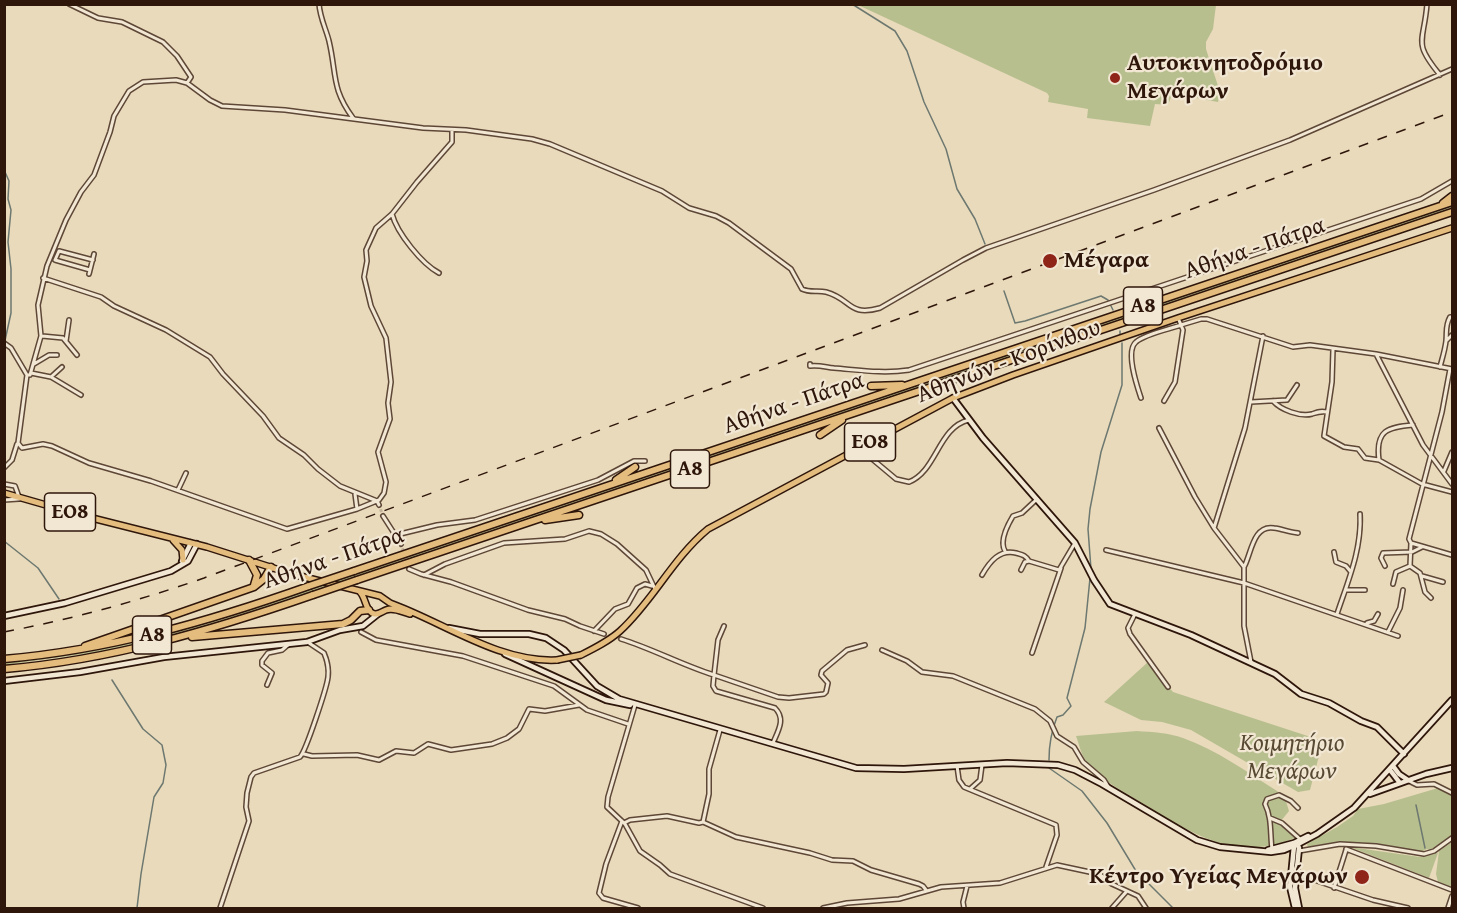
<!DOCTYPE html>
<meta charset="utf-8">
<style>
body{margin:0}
#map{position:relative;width:1457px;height:913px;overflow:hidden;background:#e9dabb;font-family:"Gentium Book Plus",serif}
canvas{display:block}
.frame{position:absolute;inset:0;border:6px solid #2f160b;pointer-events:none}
</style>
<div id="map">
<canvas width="1457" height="913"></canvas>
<div class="frame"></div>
</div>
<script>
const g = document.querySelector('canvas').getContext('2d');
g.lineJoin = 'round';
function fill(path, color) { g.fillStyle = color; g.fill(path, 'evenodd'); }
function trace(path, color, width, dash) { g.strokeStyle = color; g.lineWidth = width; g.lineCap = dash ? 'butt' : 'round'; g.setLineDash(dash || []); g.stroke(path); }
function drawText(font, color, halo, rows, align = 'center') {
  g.font = font + ' "Gentium Book Plus",serif'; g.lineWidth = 4.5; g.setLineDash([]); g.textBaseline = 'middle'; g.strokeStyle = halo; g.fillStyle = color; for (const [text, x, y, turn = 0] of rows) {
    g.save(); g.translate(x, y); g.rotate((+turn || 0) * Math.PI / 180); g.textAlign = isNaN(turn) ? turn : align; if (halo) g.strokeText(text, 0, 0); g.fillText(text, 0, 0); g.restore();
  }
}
fill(new Path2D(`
 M858 5H1216L1213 29 1206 42V49L1220 92 1218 102 1185 96 1182 98 1171 97 1168 105 1155 104 1150 126 1087 118 1088 109 1048 102 1049 96 1047 93Z
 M1452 206V208L220 622 112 650 5 665V663C78 656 149 640 220 620Z
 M1148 662 1173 692 1323 741 1310 790 1298 792 1191 730 1162 722 1141 720 1104 702Z
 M1137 731C1153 732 1169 733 1183 738 1217 750 1247 772 1277 791L1285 798 1289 811 1281 821 1297 837C1235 865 1188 831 1137 800 1122 791 1095 776 1086 761 1081 754 1079 744 1076 736Z
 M1438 788 1452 796V835L1430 850 1427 849C1420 855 1402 848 1392 846 1363 841 1336 841 1308 847L1307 844 1337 827 1353 816 1358 809 1384 804Z
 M1452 842V888L1438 882 1436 874 1439 851Z
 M1350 847 1420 857 1438 853 1429 878Z`), '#b8bf8f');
trace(new Path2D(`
 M852 4 895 31 907 51 924 102 946 149 957 189 975 219 985 244
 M1004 291 1015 323 1025 321 1101 296 1108 300 1113 310
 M1120 331V334
 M4 345 11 313V269L8 242 11 210 8 199 9 181 5 172
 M4 541 38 568 59 599
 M1091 569 1088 529 1090 509 1101 452 1122 385V343
 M112 680 143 729 162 745 166 765 163 783 154 797 141 874 137 908
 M1049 760C1049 745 1051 732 1057 717L1063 715 1071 706 1067 698 1085 628 1090 578
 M1049 768 1082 791 1107 823 1136 871 1173 908
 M1416 805 1425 848`), '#6d7870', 1.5);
trace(new Path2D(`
 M379 505 383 516
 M401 544 409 569
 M604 634 621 639`), '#c4b398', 3, [3, 1.5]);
const street = new Path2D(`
 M69 4 98 18 122 22 163 42 177 56 191 77 187 83
 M319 4C320 18 326 29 329 41 337 75 331 88 353 118
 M1427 4C1424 43 1412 41 1440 75
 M392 214C397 233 422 264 439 273
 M55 260 59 251 93 260
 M55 260 90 270
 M89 274 94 254
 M43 278 101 297 114 306 166 330 210 357 223 374 263 416 279 438 304 455 318 469 340 486 377 501 379 505
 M1178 318 1181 325 1201 319H1207L1293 347 1310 345 1376 354 1423 445 1452 484
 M42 336 63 338 77 355
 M1447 340 1452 335
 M66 341 69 320
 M4 343 11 348 27 375H30L41 336 38 305 47 266 66 220 81 192 94 175 110 132 114 116 129 91 143 82 176 80 187 83 210 100 222 106 285 110 423 128 466 130 532 139 550 144 662 191 689 208 716 216 729 223 791 269 802 289C810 293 818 290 826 292 852 299 848 317 880 308L963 260 986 248 1154 190 1290 140 1452 69
 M1333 349 1332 382 1324 436 1344 447 1358 449 1365 458 1379 460
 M1376 354 1452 369
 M34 364 49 355H57
 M810 364V366C819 365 825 367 834 368 859 370 883 374 909 370L1373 215 1421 199 1452 181
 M1440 367C1442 359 1445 350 1446 341 1447 331 1445 326 1450 317H1452
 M1450 369 1442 412 1409 539 1411 543 1452 555
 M31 373 51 377 81 395
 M27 375 18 443 22 448 43 444 52 446 89 463 151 481 287 529 357 509 379 500 384 493 386 482 378 452 390 419 388 403 391 382 386 338 371 306 364 277 367 261 366 250 376 228 392 214 417 182 452 142V130
 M51 377 62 367
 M1141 398C1137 386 1125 351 1136 342 1145 334 1170 329 1181 325L1183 330 1175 382 1164 401
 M1273 401C1281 410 1300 417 1312 414 1318 412 1320 411 1327 412
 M1251 402 1287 400 1297 385
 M1413 425C1388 427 1375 430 1379 460L1422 484 1452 492
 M1159 428 1195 497 1214 528
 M859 448 896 479 909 482C937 471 938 427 969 420
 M4 468 12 460 17 444
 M1444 471 1452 452
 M4 484 15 486 19 497
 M178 490 186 473
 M355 494 357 509
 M4 500 19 499
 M383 516 401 544
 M396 535 437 525 475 520 598 480 634 461H645
 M1411 543 1410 566 1420 573 1425 592 1431 598
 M1106 550 1244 583 1398 636
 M1005 551C999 541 1007 526 1013 516L1022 513 1037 499
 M1334 552 1336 562 1346 566 1351 572
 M1385 566 1381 558 1383 553 1412 552 1422 547
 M1244 567C1251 555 1253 524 1274 528 1282 529 1289 532 1298 533
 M409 569 421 574 451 582 528 610 565 619 580 626 604 634
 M1021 570 1025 562 1029 561 1059 570 1075 543
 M424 575 445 564 504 543 565 539 589 531 601 534 617 544 646 570 655 589
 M982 575C990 561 1000 549 1016 553 1023 555 1025 555 1029 561
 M1422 576 1443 582
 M1393 584 1396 572 1410 566
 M1346 590H1365
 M1135 614 1128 628 1130 634 1168 687
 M1337 614C1348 581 1362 549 1360 514
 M1367 623 1374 621 1378 614
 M724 626 718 640 714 675 778 697 789 698 824 694 826 692 828 683 821 675 822 671 847 650 865 645
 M594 631 615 609 628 604 637 588 645 584 652 586
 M361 632 376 640 463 656 554 686 587 710 628 724
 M1388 632 1400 608 1403 590
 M621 639C653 649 682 665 714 675L713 686 716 691 775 708C786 719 778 731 773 743
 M882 650 907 661 922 672 953 676 1035 709 1050 721 1057 736 1074 747 1083 762 1104 780 1109 788
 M1032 653 1061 568
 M1251 662 1244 626V567L1214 528 1245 428 1263 336
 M267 685 272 673 262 665V661L268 653 282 650 289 644
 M635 705 608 797 607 807 625 824 640 851 660 865 670 874 763 908
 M304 754 312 756 357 755 379 760 396 751 414 753 428 744 451 750 492 744 507 738 519 729 529 709 545 711 579 705
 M957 766 959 780 964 787 1056 825 1057 835 1046 867
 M1409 781 1417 785 1434 784 1452 793
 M970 789 980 780 982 765
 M1270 818 1282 823 1300 839
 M622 821 606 864 599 893 603 898 638 908
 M703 822 736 837 810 853 832 860 853 861 871 870 919 884 923 886 926 890
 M624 823 630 820 667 816 699 823 703 822 709 794V769L720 730
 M1272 849C1270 834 1272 818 1265 804L1267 799 1279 795 1291 801 1298 808
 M1346 849 1452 890
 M1299 851 1340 844 1376 846 1424 854 1434 851 1452 838
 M1291 872 1373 900 1408 908
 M1334 888 1346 850
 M220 908 249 821 246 807 247 793 251 777 254 773 300 757C306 751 327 687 328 677 329 669 327 660 324 653L309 643
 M823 908 847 903 899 899 941 887 1000 883 1057 865 1099 874 1112 884 1138 896 1146 908
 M964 908 963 902 967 886
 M1112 908 1127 891
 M1448 908 1452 896`);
const secondary = new Path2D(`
 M953 398 983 438 1075 543 1094 580 1110 604 1191 635 1275 674 1301 694 1329 703 1361 721 1377 727 1404 754
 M182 561 191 543
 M4 616 65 603 171 571 188 561 197 544
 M449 628 480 634H529L546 638 564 650 597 686 619 699 856 768 904 769 1007 763 1058 765 1075 770 1102 784 1197 840 1220 847 1271 852 1284 850 1298 844 1317 834 1354 808 1452 700
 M505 654 606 700 630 705
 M4 681 80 672 164 657 307 642 340 630 363 626 378 614
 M1393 766 1399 774 1408 780
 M1390 770 1400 783
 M1370 794 1426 774 1452 768
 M1297 843 1299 848 1295 888 1299 908
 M1294 846 1290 887 1295 908
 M1268 850 1294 843 1308 836`);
const primary = new Path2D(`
 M4 493 88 517 207 547 292 574 380 596 390 603C443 622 499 663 557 660
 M173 540 182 550 183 560
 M360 592C366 598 365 609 372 613 377 616 381 612 386 610 394 607 402 612 410 614
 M581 655C595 648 609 641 620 631 653 601 672 559 708 529L953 398 1013 375 1178 318 1452 228`);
const highway = new Path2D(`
 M1443 203 1452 196
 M871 386 902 385
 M820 435 842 420
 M616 480 635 467
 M545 520 579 515
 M249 560 257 575 254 585
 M354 571 1452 202
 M357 580 1452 212
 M192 637 343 624 351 620 360 611 369 610
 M85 646 254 587 264 579 271 567
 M4 659C110 650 210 621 309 586
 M4 669C111 660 212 630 313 595`);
trace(street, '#5e4737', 6);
trace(secondary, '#2f160b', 8);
trace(primary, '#2f160b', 8);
trace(highway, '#2f160b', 9);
trace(street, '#f1e7d3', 3);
trace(secondary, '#f1e7d3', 4.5);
trace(primary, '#e4bd7e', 5);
trace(highway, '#e4bd7e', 6);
trace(new Path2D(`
 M4 632C73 619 138 601 204 578L1452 112`), '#2f160b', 1.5, [10, 10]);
const primaryBridge = new Path2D(`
 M557 660 581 655`);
const highwayBridge = new Path2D(`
 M309 586 354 571
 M313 595 357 580`);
trace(primaryBridge, '#2f160b', 8, []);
trace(highwayBridge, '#2f160b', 9, []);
trace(primaryBridge, '#e4bd7e', 5);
trace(highwayBridge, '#e4bd7e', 6);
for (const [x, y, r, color] of [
 [1115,78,6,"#8f2418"],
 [1050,261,8,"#8f2418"],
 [1362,877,8,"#8f2418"]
]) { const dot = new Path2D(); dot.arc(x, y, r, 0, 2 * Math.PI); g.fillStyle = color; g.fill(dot); trace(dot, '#f1e7d3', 2); }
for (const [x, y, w] of [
 [1143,306,39],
 [870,442,51],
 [690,469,39],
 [70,512,51],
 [152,635,39]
]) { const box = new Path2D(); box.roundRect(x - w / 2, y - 19, w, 38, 4.5); g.fillStyle = '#f1e7d3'; g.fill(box); trace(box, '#2f160b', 1.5); }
drawText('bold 22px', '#2f160b', null, [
 ["Α8",1143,306],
 ["ΕΟ8",870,442],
 ["Α8",690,469],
 ["ΕΟ8",70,512],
 ["Α8",152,635]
]);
drawText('bold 24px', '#2f160b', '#f1e7d3', [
 ["Αυτοκινητοδρόμιο",1127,64],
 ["Μεγάρων",1127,92],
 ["Μέγαρα",1064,261],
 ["Κέντρο Υγείας Μεγάρων",1348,877,"right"]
], 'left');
drawText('24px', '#2f160b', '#f1e7d3', [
 ["Αθήνα - Πάτρα",1255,249,-19],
 ["Αθηνών - Κορίνθου",1009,362,-21],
 ["Αθήνα - Πάτρα",794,404,-19],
 ["Αθήνα - Πάτρα",334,559,-19]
]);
drawText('italic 24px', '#584933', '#f1e7d3', [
 ["Κοιμητήριο",1292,744],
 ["Μεγάρων",1292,772]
]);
</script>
